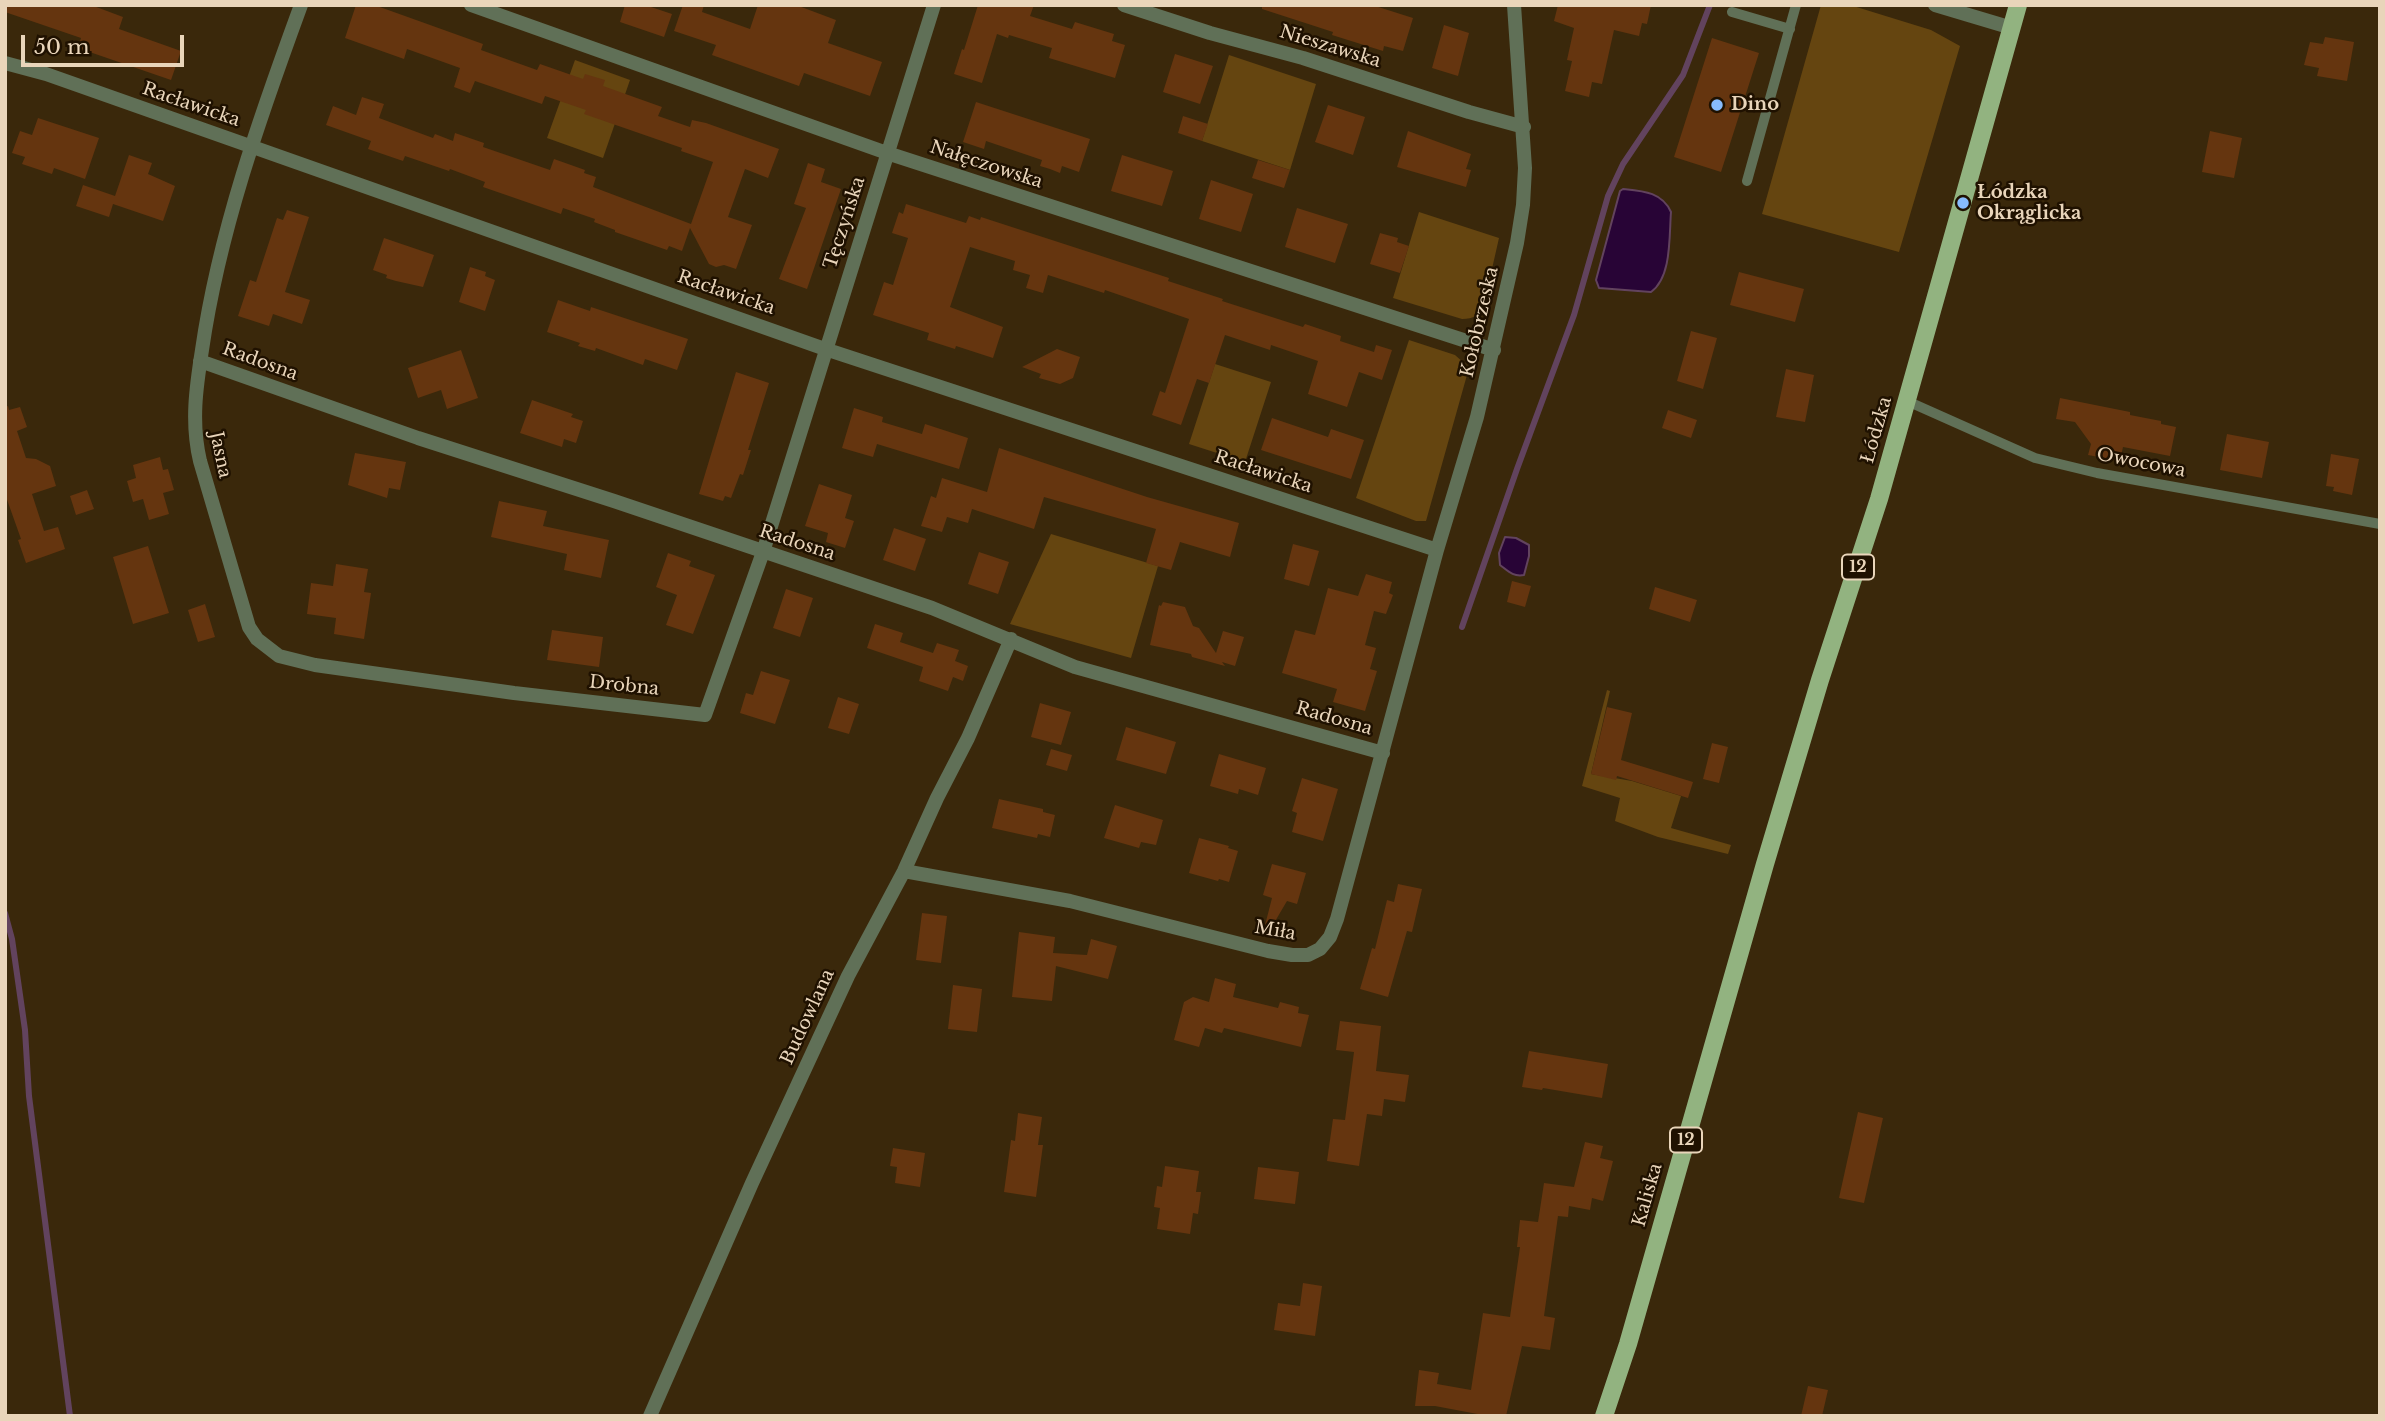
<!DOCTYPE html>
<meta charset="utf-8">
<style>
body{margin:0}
#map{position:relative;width:2385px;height:1421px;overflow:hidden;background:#3a280b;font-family:"Libre Baskerville",serif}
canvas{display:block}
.frame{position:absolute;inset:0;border:7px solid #e9d5ba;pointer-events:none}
.scale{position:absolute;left:21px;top:35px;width:163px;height:32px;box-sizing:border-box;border:4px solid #e9d5ba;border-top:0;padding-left:9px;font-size:21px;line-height:24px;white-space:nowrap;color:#e9d5ba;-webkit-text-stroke:5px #1f1100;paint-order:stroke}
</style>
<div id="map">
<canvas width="2385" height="1421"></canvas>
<div class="frame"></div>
<div class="scale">50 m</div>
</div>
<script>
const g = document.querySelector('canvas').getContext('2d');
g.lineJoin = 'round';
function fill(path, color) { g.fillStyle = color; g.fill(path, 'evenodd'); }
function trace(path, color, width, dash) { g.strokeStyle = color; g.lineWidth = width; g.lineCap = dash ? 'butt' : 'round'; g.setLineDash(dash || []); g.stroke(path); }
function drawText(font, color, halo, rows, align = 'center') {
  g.font = font + ' "Libre Baskerville",serif'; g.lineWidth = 5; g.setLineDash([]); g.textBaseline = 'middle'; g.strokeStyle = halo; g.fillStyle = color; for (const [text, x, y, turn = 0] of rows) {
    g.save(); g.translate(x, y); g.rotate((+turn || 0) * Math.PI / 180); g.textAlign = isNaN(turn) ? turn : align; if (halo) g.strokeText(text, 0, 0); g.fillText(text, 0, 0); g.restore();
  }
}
fill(new Path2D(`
 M1821 5H1850L1931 30 1960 46 1899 252 1762 214Z
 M1229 55 1316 84 1290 170 1202 141Z
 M575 60 630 80 603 158 547 138Z
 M1419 212 1499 238 1484 304C1479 315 1474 319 1462 319L1393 298Z
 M1409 340 1455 355 1464 363 1467 375 1426 521H1416L1356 498Z
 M1215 364 1271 382 1245 462 1189 444Z
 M1051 534 1158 566 1131 658 1010 624Z
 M1607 690 1610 691 1591 774 1632 781 1681 796 1671 828 1731 845 1728 854 1658 837 1615 821 1620 798 1582 786Z`), '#654510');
const water = new Path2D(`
 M1623 189C1643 191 1662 192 1671 212 1669 236 1672 277 1651 292L1599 288 1596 280 1620 191Z
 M1505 537 1516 538 1529 545V556L1524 575C1513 577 1508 571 1500 565L1499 553Z`);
fill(water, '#280436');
trace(water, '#62435e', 2);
trace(new Path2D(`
 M1462 627 1517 469 1574 315 1608 196 1623 164 1683 75 1710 5
 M5 913 12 939 25 1030 29 1096 70 1416`), '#62435e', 6);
fill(new Path2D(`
 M5 5H91L123 17 119 29 181 51 171 80 78 48 81 38 5 12Z
 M356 5H374L391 11 483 44 481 50 537 70 540 64 583 79 585 74 605 80 603 86 662 107 658 116 690 127 692 120 706 123 779 149 768 178 745 169 728 217 752 225 736 269 724 265 716 267 709 264 690 228 682 251 669 246 667 250 615 232V230L594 222 595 219 563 208 561 214 483 187 485 182 450 169 449 171 405 156 403 161 368 149 371 141 326 125 333 106 356 115 362 97 384 104 379 118 433 138 435 134 453 141 455 133 484 143 483 147 550 170 554 159 585 170 584 173 596 177 593 187 691 224 713 162 681 151 682 148 584 114 586 110 545 96 542 104 475 81 470 93 454 87 460 68 407 49 404 59 345 38Z
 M625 5H645L672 14 664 37 620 22Z
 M683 5H704L702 12 750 29 758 5H796L836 20 828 43 882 62 870 96 804 73 799 86 712 55 716 45 674 31Z
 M978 5H1034L1030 16 1072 29 1075 22 1114 34 1112 41 1125 45 1115 78 1049 58 1052 48 1009 35 1008 38 997 34 982 83 954 74 962 49 964 50Z
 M1262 5H1372L1413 18 1403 51 1384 46 1383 51 1332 35 1333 32 1262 9Z
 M1558 5H1651L1647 24 1642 23 1639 36 1614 30 1602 84 1592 82 1589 97 1565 91 1572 61 1567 60 1574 28 1554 21Z
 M1444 25 1469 33 1458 76 1432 68Z
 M2325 37 2354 42 2347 81 2317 76 2319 68 2304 65 2310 42 2323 44Z
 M1712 38 1759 53 1721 172 1674 157Z
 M1175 54 1213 66 1200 104 1163 92Z
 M976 102 1090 139 1079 172 1062 166 1060 173 1050 169 1040 166 1042 160 986 141 984 149 963 142Z
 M1328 105 1365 117 1353 155 1315 142Z
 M1183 116 1208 124 1202 141 1178 133Z
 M38 118 99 138 85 179 54 168 52 174 22 164 25 157 12 153 20 131 32 135Z
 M1408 131 1471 154 1466 169 1471 170 1466 187 1397 167Z
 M2210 131 2242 138 2234 178 2202 172Z
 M129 155 152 163 148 174 175 186 163 221 113 204 109 217 76 206 83 185 115 196Z
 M1122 155 1173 171 1162 206 1111 191Z
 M1258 160 1290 170 1284 188 1252 178Z
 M808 163 825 169 821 182 841 189 807 289 779 279 806 208 794 204Z
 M1211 180 1253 194 1241 232 1199 219Z
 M906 204 966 223 969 216 980 220 981 217 1169 278 1168 281 1223 299 1222 301 1303 327 1305 324 1341 336 1340 341 1374 352 1376 345 1392 350 1382 380 1359 372 1347 407 1308 394 1318 361 1271 345 1270 350 1225 335 1209 383 1197 379 1181 425 1152 415 1160 391 1165 393 1189 319 1105 290 1104 293 1048 275 1043 293 1026 288 1030 275 1013 270 1015 261 970 247 950 307 1003 327 993 358 956 346 955 349 927 340 929 333 873 315 884 282 893 285 908 238 892 233 899 212 903 214Z
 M1297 208 1348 224 1335 263 1285 247Z
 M287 210 309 217 285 292 310 300 302 324 273 314 269 326 238 316 250 280 256 282 277 218 283 220Z
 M1380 233 1398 238 1397 242 1409 246 1400 273 1370 264Z
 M384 238 434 255 423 287 396 281 386 278 387 275 373 270Z
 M470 267 486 272 485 276 495 280 485 311 459 302Z
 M1739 272 1804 289 1795 322 1730 305Z
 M558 300 590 311 591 307 688 339 677 370 645 359 643 365 596 348 595 351 578 346 580 343 547 332Z
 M1691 331 1717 338 1703 389 1677 381Z
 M1057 349 1080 357 1073 378 1060 384 1039 378 1041 374 1022 367Z
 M461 350 478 398 447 409 441 390 418 398 408 368Z
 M1786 369 1814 375 1805 422 1776 417Z
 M736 372 769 383 748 450H751L743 475 740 474 731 498 725 496 723 501 699 494Z
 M2060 398 2130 412V415L2161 421V424L2176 427 2170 456 2123 447 2120 461 2088 455 2091 444 2075 422 2056 419Z
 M532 400 573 414 571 417 583 421 576 443 564 439 562 447 520 433Z
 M8 406 9 410 20 407 27 427 17 431 26 458 36 459 50 466 56 486 32 494 44 531 58 527 65 549 26 563 18 540 21 539 5 494V407Z
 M854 408 883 417 882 422 922 434 925 424 968 438 959 469 877 444 873 457 842 448Z
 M1668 410 1697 420 1691 438 1662 428Z
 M1272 418 1328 437 1331 429 1364 440 1351 479 1261 450Z
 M2227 434 2269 442 2262 478 2220 470Z
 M999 448 1147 497 1239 523 1230 557 1180 542 1171 570 1146 563 1156 529 1044 497 1034 529 972 509 968 523 947 517 942 532 921 526 931 496 936 498 942 478 987 492Z
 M355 453 406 462 400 490 389 488 387 498 348 485Z
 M2331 454 2359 459 2352 495 2333 491 2334 487 2326 486Z
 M160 457 163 470 168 469 174 490 163 493 169 514 149 520 143 499 133 502 127 481 136 478 133 465Z
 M819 484 852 495 845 518 854 521 845 548 826 542 828 533 805 526Z
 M87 490 94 509 76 515 70 496Z
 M499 501 547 511 543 526 609 540 601 578 564 570 567 554 491 537Z
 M894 528 926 539 915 571 883 560Z
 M1293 544 1319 551 1309 586 1284 579Z
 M148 546 169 613 133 624 113 557Z
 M979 552 1009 562 998 594 968 584Z
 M668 553 691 561 689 566 715 575 693 634 666 625 677 595 656 587Z
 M336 564 368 569 364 592 371 593 364 639 334 634 336 618 307 614 311 583 333 586Z
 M1366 574 1392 582 1389 593 1393 595 1386 614 1374 611 1365 645 1376 648 1370 669 1377 671 1365 711 1333 702 1337 689 1282 673 1295 630 1315 635 1328 588 1358 596Z
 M1512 581 1531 586 1525 607 1507 602Z
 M1655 587 1697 600 1690 622 1649 609Z
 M786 589 813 598 800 637 773 628Z
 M1163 602 1185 607 1193 626 1199 628 1216 653 1223 631 1244 637 1235 666 1222 662 1225 666 1192 657 1191 654 1150 645 1159 605 1161 606Z
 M205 604 215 637 198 642 188 610Z
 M875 624 903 633 900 642 933 653 937 643 959 650 955 661 968 666 963 681 953 677 948 691 919 681 923 667 867 648Z
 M552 630 603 637 599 667 547 660Z
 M761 671 790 680 775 724 740 713 746 693 753 695Z
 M838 697 859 704 849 734 828 728Z
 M1040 703 1071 712 1061 745 1031 737Z
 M1607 707 1632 713 1621 760 1693 782 1688 798 1617 776 1616 780 1591 774Z
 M1126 727 1176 742 1166 774 1116 760Z
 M1712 743 1728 747 1719 783 1703 779Z
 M1051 749 1072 755 1067 771 1046 765Z
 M1219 754 1266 768 1258 795 1239 789 1238 794 1210 786Z
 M1302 778 1338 789 1323 841 1292 832 1297 813 1292 811Z
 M999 799 1043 809V812L1055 815 1050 837 1038 834 1037 838 992 828Z
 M1115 805 1163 820 1156 845 1141 842 1139 848 1104 838Z
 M1199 838 1229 846 1228 848 1238 851 1229 882 1219 879 1218 881 1189 873Z
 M1272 864 1306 873 1297 904 1287 901 1267 935 1263 933 1272 898 1263 895Z
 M1398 884 1422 889 1412 932 1407 931 1388 997 1360 989 1372 948 1375 949 1387 900 1394 902Z
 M922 913 947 916 941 963 916 960Z
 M1019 932 1055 937 1053 953 1087 955 1091 939 1117 946 1108 979 1056 966 1052 1001 1012 997Z
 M1215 978 1236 984 1233 997 1278 1008 1280 1002 1299 1007 1298 1013 1309 1015 1301 1047 1224 1028 1222 1033 1205 1028 1199 1047 1174 1040 1184 1002 1193 997 1209 1002Z
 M953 985 982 989 977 1032 948 1029Z
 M1340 1021 1381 1026 1376 1071 1409 1075 1405 1102 1384 1099 1382 1116 1367 1114 1359 1166 1327 1161 1333 1119 1345 1120 1354 1052 1336 1050Z
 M1529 1051 1608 1064 1602 1098 1543 1088 1542 1090 1522 1087Z
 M1858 1112 1883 1118 1864 1203 1839 1198Z
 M1018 1113 1042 1117 1038 1145H1043L1036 1197 1004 1192 1011 1140 1015 1141Z
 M1585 1142 1603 1146 1600 1158 1613 1161 1603 1201 1592 1198 1590 1210 1569 1206 1568 1217 1558 1216 1544 1316 1555 1318 1550 1350 1522 1346 1506 1416H1488L1435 1406H1415L1419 1370 1439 1373 1437 1384 1471 1390 1483 1313 1510 1317 1520 1247H1517L1520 1220 1538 1222 1544 1183 1574 1187Z
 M893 1148 925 1153 920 1187 895 1183 897 1167 890 1166Z
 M1165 1166 1199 1171 1196 1192H1201L1198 1214 1193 1213 1190 1234 1157 1229 1160 1208 1154 1207 1157 1186 1162 1187Z
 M1258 1167 1299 1172 1295 1204 1254 1199Z
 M1303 1283 1322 1286 1315 1336 1274 1330 1278 1303 1300 1306Z
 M1808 1386 1828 1390 1822 1416H1801Z`), '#65350f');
trace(new Path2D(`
 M1732 12 1790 29
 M1747 181 1796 5
 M1907 401 2035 458 2097 473 2380 524`), '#607057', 10);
trace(new Path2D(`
 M301 5C260 117 219 232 202 350 196 388 191 423 200 461L249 627 257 639 279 656 315 665 514 693 705 715 763 552 934 5
 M471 5 887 153 1494 350
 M1124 5 1210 33 1303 58 1469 112 1524 127
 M1935 5 2012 28
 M5 63 46 74 825 349 1437 550
 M200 361 418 438 614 501 932 608 1075 667 1383 753
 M904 871 1070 901 1268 951 1292 955H1308L1320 949 1330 937 1337 919 1437 550 1477 417 1517 243 1523 205 1525 168 1514 5
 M650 1416 752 1183 848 976 904 871 937 798 968 738 1011 639`), '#607057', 14);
trace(new Path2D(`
 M1604 1416 1628 1344 1765 864 1820 680 1879 499 2018 5`), '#92b380', 18);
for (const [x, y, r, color] of [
 [1717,105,7,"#87bbfc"],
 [1963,203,7,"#87bbfc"]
]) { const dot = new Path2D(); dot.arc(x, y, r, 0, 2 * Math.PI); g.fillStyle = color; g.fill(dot); trace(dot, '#1f1100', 2.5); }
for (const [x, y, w] of [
 [1858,567,32],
 [1686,1140,32]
]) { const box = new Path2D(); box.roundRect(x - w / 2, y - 12.5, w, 25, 5); g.fillStyle = '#1f1100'; g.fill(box); trace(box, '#e9d5ba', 2); }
drawText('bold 16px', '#e9d5ba', null, [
 ["12",1858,567],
 ["12",1686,1140]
]);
drawText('18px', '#e9d5ba', '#1f1100', [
 ["Nieszawska",1330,47,17],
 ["Racławicka",191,105,19],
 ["Nałęczowska",986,165,18],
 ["Tęczyńska",845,223,-72],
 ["Racławicka",726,293,19],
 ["Kołobrzeska",1480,322,-77],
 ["Radosna",260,362,20],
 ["Łódzka",1877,430,-74],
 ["Jasna",220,455,78],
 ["Owocowa",2141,463,11],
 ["Racławicka",1263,472,18],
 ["Radosna",797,543,18],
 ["Drobna",624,686,6],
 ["Radosna",1334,719,16],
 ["Miła",1275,931,10],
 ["Budowlana",808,1017,-65],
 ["Kaliska",1648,1195,-74]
]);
drawText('bold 18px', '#e9d5ba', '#1f1100', [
 ["Dino",1731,105],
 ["Łódzka",1977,193],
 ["Okrąglicka",1977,214]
], 'left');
</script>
